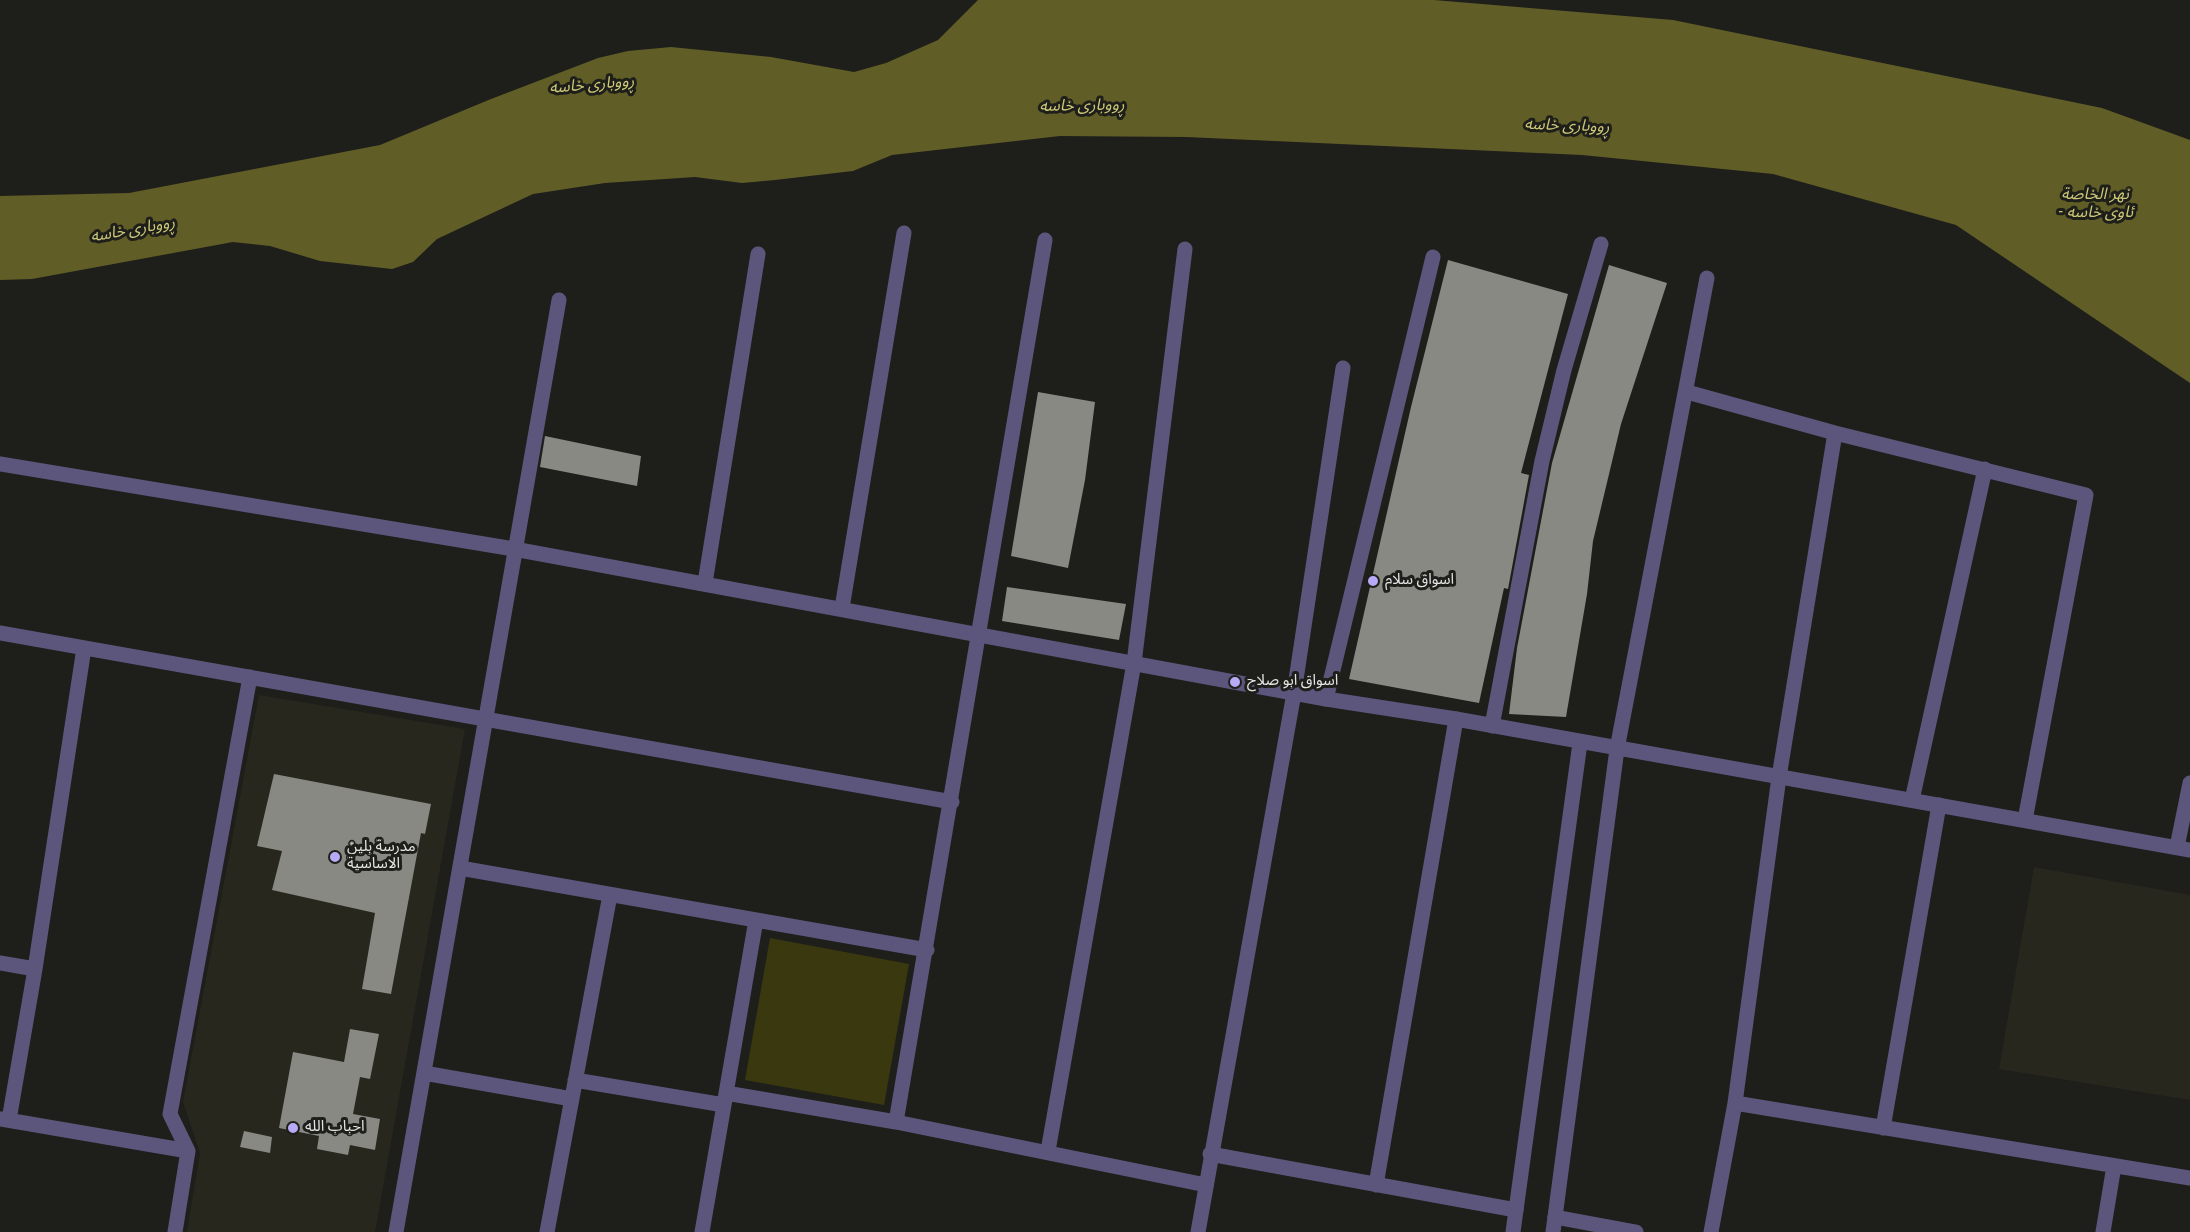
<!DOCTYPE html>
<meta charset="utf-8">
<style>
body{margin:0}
canvas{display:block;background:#1e1e1a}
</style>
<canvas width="2190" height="1232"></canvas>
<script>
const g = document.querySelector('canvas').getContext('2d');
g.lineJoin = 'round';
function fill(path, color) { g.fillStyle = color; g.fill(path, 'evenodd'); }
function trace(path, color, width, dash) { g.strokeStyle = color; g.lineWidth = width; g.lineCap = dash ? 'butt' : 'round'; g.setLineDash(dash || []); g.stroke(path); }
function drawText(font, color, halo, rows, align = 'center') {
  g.font = font + ' Overpass,"Noto Sans Arabic",sans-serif'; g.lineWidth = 6; g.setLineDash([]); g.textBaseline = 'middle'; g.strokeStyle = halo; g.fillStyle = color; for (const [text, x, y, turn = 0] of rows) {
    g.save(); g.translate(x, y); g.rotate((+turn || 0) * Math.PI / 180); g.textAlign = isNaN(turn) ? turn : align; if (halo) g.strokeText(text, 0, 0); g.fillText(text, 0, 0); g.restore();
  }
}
fill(new Path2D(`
 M259 695 465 729 375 1232H187L200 1153 183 1102Z
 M2034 867 2190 895V1100L1999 1069Z`), '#27271d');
fill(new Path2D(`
 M770 938 909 964 884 1105 745 1080Z`), '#3a380e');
fill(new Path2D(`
 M978 0H1434L1673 20 2102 108 2190 140V383L1956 225 1773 174 1582 155 1186 137 1060 136 892 155 853 171 775 180 742 183 695 177 605 183 533 194 437 239 413 262 392 269 320 261 270 246 233 242 32 279 0 280V196L129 193 380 145 491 99 598 58 628 51 671 47 771 57 854 72 886 63 938 40Z`), '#605d27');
fill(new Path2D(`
 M1448 260 1568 294 1521 473 1529 475 1508 589 1504 588 1479 703 1349 679 1411 407Z
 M1609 265 1667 283 1621 424 1593 541 1587 594 1566 717 1509 714 1517 648 1552 463Z
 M1038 392 1095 402 1085 480 1068 568 1011 556Z
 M545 436 641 456 637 486 540 467Z
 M1007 587 1126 604 1119 640 1002 621Z
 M274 774 431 804 425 834 421 833 391 994 362 989 375 913 272 890 282 851 257 846Z
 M350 1029 379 1034 370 1079 360 1077 353 1114 380 1119 375 1150 350 1145 348 1155 317 1149 319 1136 279 1128 293 1052 344 1062Z
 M244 1131 272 1137 270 1153 240 1147Z`), '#898983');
trace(new Path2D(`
 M1687 392 1835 433 2086 495 2025 820
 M705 583 758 254
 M842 608 904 233
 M0 633 952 802
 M1326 699 1433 257
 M1492 726 1542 461 1564 370 1601 244
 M1617 749 1707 278
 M1912 800 1985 469
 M2177 847 2190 783
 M460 868 927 950
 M0 963 35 969
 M424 1073 572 1099
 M575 1080 724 1105
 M726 1093 896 1122 1206 1185
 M1735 1103 2190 1178
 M1 1119 188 1151
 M9 1120 35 969 84 648
 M896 1122 1045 240
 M1883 1128 1939 805
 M1048 1151 1134 663 1185 249
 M1210 1154 1516 1210
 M1376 1185 1456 719
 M1555 1217 1636 1232
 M175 1232 188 1151 170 1114 250 677
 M396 1232 559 300
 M547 1232 610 895
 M702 1232 756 920
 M1711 1232 1735 1103 1779 777 1835 433
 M2103 1232 2114 1166`), '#5d567c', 15);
trace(new Path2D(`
 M0 464 514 549 1326 699 1456 719 2190 850
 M1198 1232 1294 693 1343 368
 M1513 1232 1580 743
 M1553 1232 1617 749`), '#5d567c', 15);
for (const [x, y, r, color] of [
 [1373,581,6,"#b9aaf7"],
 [1235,682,6,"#b9aaf7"],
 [335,857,6,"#b9aaf7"],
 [293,1128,6,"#b9aaf7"]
]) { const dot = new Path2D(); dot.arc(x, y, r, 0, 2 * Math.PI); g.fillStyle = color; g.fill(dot); trace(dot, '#1e1e1a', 2); }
drawText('15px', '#e4e4e2', '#1e1e1a', [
 ["اسواق سلام",1385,581],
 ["اسواق ابو صلاح",1247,682],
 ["مدرسة بلين",347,848],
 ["الاساسية",347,865],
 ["احباب الله",305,1128]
], 'left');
drawText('italic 16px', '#cdc977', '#1e1e1a', [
 ["ڕووباری خاسە",592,86,-5],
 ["ڕووباری خاسە",1082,107,-1],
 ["ڕووباری خاسە",1567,127,2],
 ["نهر الخاصة",2095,196],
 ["- ئاوی خاسە",2095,214],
 ["ڕووباری خاسە",133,231,-10]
]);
</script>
